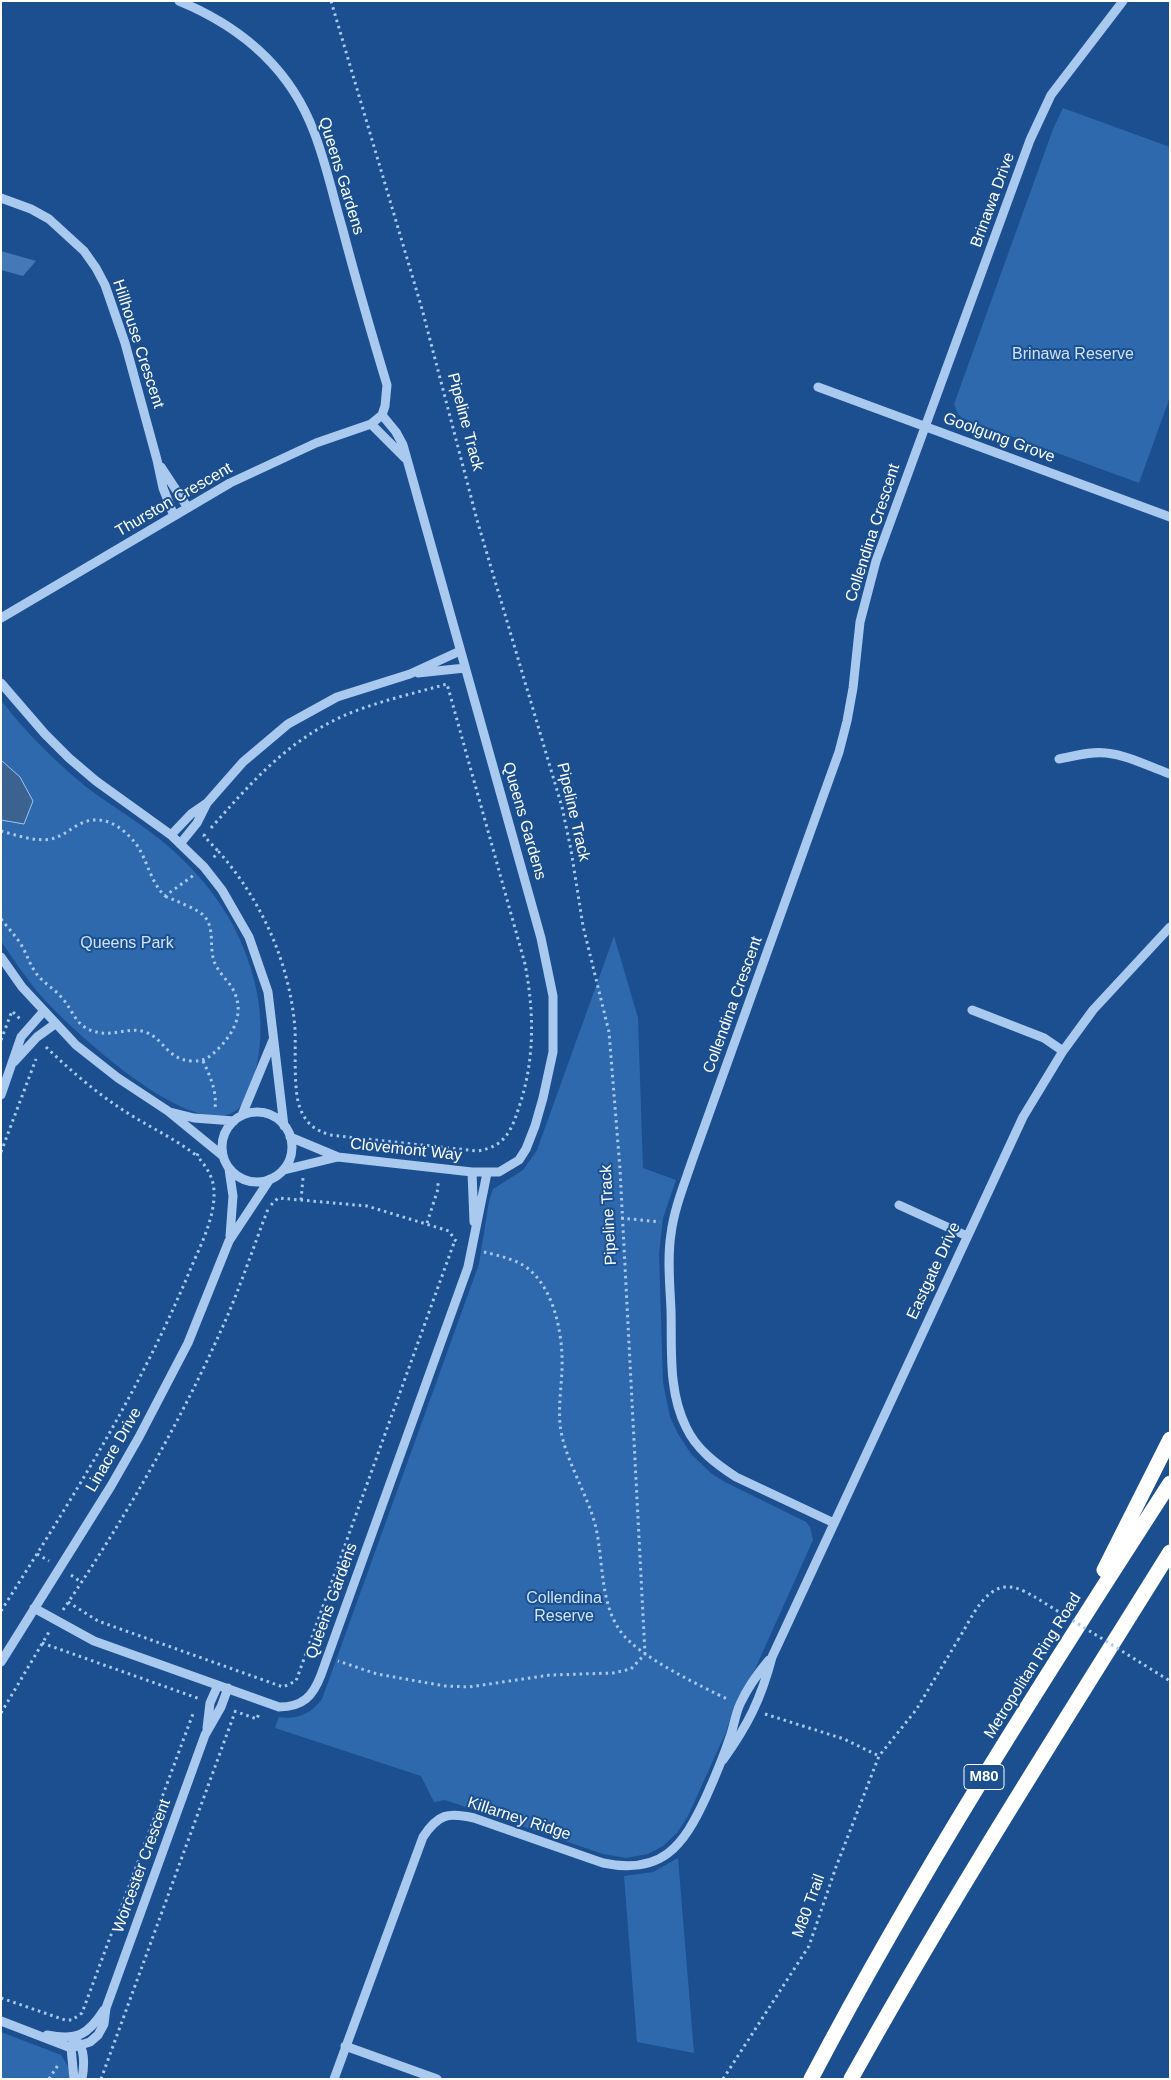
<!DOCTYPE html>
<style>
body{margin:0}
#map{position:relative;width:1171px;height:2080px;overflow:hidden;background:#1b4f8f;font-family:Helvetica,sans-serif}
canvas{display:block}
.frame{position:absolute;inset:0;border:2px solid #fff;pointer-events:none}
</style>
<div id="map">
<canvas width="1171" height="2080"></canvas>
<div class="frame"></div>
</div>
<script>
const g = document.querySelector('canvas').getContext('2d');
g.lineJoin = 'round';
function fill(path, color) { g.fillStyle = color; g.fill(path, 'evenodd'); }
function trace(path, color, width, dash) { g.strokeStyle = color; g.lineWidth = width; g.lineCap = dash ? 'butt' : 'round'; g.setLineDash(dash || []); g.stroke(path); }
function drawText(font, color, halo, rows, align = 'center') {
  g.font = font + ' Helvetica,sans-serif'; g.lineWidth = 4; g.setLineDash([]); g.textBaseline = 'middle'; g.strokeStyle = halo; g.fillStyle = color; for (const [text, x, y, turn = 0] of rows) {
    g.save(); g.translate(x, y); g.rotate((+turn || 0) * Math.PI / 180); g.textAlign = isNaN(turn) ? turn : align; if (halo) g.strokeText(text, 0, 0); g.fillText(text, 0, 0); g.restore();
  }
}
fill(new Path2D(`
 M1063 108 1170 147V397L1139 483 962 418 958 414 954 404 1053 129Z
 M1 700C24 731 55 761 85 786 107 803 131 817 153 834 186 859 215 891 234 927 255 969 267 1017 257 1064 254 1078 249 1099 238 1109 195 1146 70 1028 43 998 27 980 14 960 1 941Z
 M614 936 638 1018 643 1168 676 1180 663 1218 659 1254 663 1382 670 1417 678 1434 691 1454 712 1474 725 1482 806 1522 810 1527 813 1540 751 1678 735 1703 726 1732 688 1816 677 1833 663 1846 648 1854 626 1858 603 1854 445 1800 434 1802 421 1776 275 1728 279 1717C297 1720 311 1714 322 1699L479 1264 489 1201 493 1189 523 1170 537 1150Z
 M678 1858 694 2053 637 2042 624 1876 653 1872Z
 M1 2032 61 2055 70 2069V2079H1Z`), '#2e69ad');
const water = new Path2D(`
 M1 760 20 777 33 801 24 824 1 820Z`);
fill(water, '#3c6290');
trace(water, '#9cc4f0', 1);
fill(new Path2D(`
 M1 251 36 261 23 276 1 270Z`), '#4478b7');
trace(new Path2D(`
 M331 1 422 309 477 520 562 807 571 850 583 926 609 1032 620 1169 645 1654 631 1669 613 1673 550 1675 469 1687 445 1686 377 1674 338 1661
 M211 828C251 783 285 743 341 717 374 702 412 694 447 684L525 964C534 1011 535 1058 520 1104 512 1129 506 1147 477 1151L330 1135C315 1130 306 1124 300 1108 293 1090 296 1050 295 1029 290 964 262 901 219 852L213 858
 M1 831C16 835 35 842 51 839 61 837 69 830 78 825 97 814 116 822 130 837 147 853 148 880 165 896L194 875
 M205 834 204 836 219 852
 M1 919C8 928 16 936 22 946 27 955 30 965 36 973 43 983 55 989 63 999 73 1011 76 1026 93 1031 112 1038 129 1026 145 1032 164 1038 166 1059 191 1061 205 1062 211 1056 220 1047 237 1029 245 1008 231 986 225 978 217 970 214 961 209 946 215 930 205 917 199 909 175 901 165 896
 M1 1040 12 1011 21 1020
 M46 1047C73 1073 101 1097 134 1117 155 1130 177 1140 197 1156
 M203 1061C210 1076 217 1091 215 1108
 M1 1152 36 1059
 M301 1200 303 1178
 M271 1205 278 1198 367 1206 449 1231 455 1240 459 1243
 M621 1218 660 1222
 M427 1223 438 1189V1180
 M484 1252C500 1256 520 1260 532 1272 553 1292 561 1328 562 1356 563 1379 558 1401 560 1424 563 1456 586 1491 595 1524 604 1559 599 1602 621 1632 639 1657 701 1686 729 1700
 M37 1554 49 1561
 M71 1575 81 1582
 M68 1602 98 1621 269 1682 283 1687 296 1681 455 1240
 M63 1610C124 1520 179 1425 223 1326 240 1288 253 1248 268 1209
 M1 1611C70 1502 138 1394 188 1275 198 1250 215 1220 214 1192 214 1178 206 1166 197 1156L199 1151
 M42 1643 200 1699
 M234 1711 257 1719 259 1713
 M1 1713 49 1632
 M765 1714 844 1739 879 1756
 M1 1998 65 2020H72L82 2013 194 1711
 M49 2079 58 2065
 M101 2079 235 1712
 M723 2079 809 1946 836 1867 879 1756 916 1710 958 1640`), '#a9c9ee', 3, [2.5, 4]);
trace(new Path2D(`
 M1 198 31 209 49 219 84 251 96 268 105 285 125 343 157 460 163 488 174 516
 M818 387 1170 517
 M371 424 405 458
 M161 467 188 508
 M1 618 230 483 316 443 371 424 382 415 385 406 387 385C371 332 356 280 342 227 333 196 326 163 314 132 290 68 242 27 179 1
 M418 673 465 668
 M1 683 45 734 69 758 96 781 171 835 204 867 222 890 249 937 268 992 284 1126
 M1059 759C1075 756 1091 751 1106 753 1128 755 1150 767 1170 774
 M171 835 191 814 207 803 243 762 288 724 337 697 410 674 460 651
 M180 844 197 823 207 803
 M1 957 22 987 76 1045 118 1078 168 1111 223 1156
 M972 1010 1044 1038 1063 1051
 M14 1062 37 1037 55 1024
 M1 1095 21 1037 43 1012
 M170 1112 194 1118 234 1121
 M222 1147a35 35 0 1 1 70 0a35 35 0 1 1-70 0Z
 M242 1115 273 1040
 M290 1137 338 1157 472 1172H499L519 1160 526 1149 535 1126 543 1098 553 1052V996L541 938 403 445 396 432 382 415
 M229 1169 233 1196 230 1236
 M283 1170 337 1157
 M472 1172 474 1222
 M899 1205 967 1236
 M834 1523 736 1477C716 1464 696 1449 686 1427 668 1391 672 1349 671 1310 670 1285 667 1259 671 1234 674 1209 684 1185 692 1161L839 752 847 721 853 688 860 622 876 561 1030 140 1051 95 1123 1
 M34 1608 94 1641 279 1707C303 1707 313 1696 321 1675L468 1267 487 1173
 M1 1662 111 1486 139 1437 188 1343 229 1241 270 1179
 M207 1728 210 1703 218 1685
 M723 1760C748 1725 761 1699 772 1657L1023 1117 1063 1051 1093 1010 1170 927
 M1 2021 71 2048 90 2042 98 2035 104 2024 106 2008 205 1735 221 1707 228 1688
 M47 2035C77 2041 88 2035 104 2010
 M79 2043C85 2053 84 2068 82 2079
 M72 2044 71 2048 74 2079
 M345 2046 437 2079
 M334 2079 423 1837C438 1814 448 1812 474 1818L603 1863C662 1875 683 1847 706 1797 715 1777 723 1758 730 1737 734 1726 735 1715 740 1704 747 1689 758 1673 769 1660`), '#a9c9ee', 9);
trace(new Path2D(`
 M1104 1570 1170 1439
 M811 2079C919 1873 1044 1678 1170 1483
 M851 2079C951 1899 1061 1727 1170 1552`), '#fff', 15);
trace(new Path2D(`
 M958 1640C969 1623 983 1588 1006 1587 1017 1586 1027 1593 1035 1597L1170 1681`), '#a9c9ee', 3, [2.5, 4]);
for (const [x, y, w] of [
 [984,1777,40]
]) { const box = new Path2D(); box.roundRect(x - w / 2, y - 12.5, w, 25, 4); g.fillStyle = '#1b4f8f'; g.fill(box); trace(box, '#fff', 1); }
drawText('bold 15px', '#fff', null, [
 ["M80",984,1777]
]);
drawText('16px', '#fff', '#1b4f8f', [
 ["Queens Gardens",341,176,73],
 ["Brinawa Drive",993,200,-70],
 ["Hillhouse Crescent",138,344,72],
 ["Pipeline Track",465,422,75],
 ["Goolgung Grove",999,438,20],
 ["Thurston Crescent",174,500,-30],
 ["Collendina Crescent",873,533,-72],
 ["Pipeline Track",573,812,77],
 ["Queens Gardens",524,821,74],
 ["Collendina Crescent",733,1005,-70],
 ["Clovemont Way",406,1150,6],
 ["Pipeline Track",609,1215,-93],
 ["Eastgate Drive",934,1271,-65],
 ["Linacre Drive",114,1450,-60],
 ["Queens Gardens",332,1601,-70],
 ["Metropolitan Ring Road",1033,1666,-58],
 ["Killarney Ridge",519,1819,18],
 ["Worcester Crescent",142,1866,-70],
 ["M80 Trail",809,1906,-70]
]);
drawText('16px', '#cfe3fa', '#1b4f8f', [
 ["Brinawa Reserve",1073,355],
 ["Queens Park",127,944],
 ["Collendina",564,1599],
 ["Reserve",564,1617]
]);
</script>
